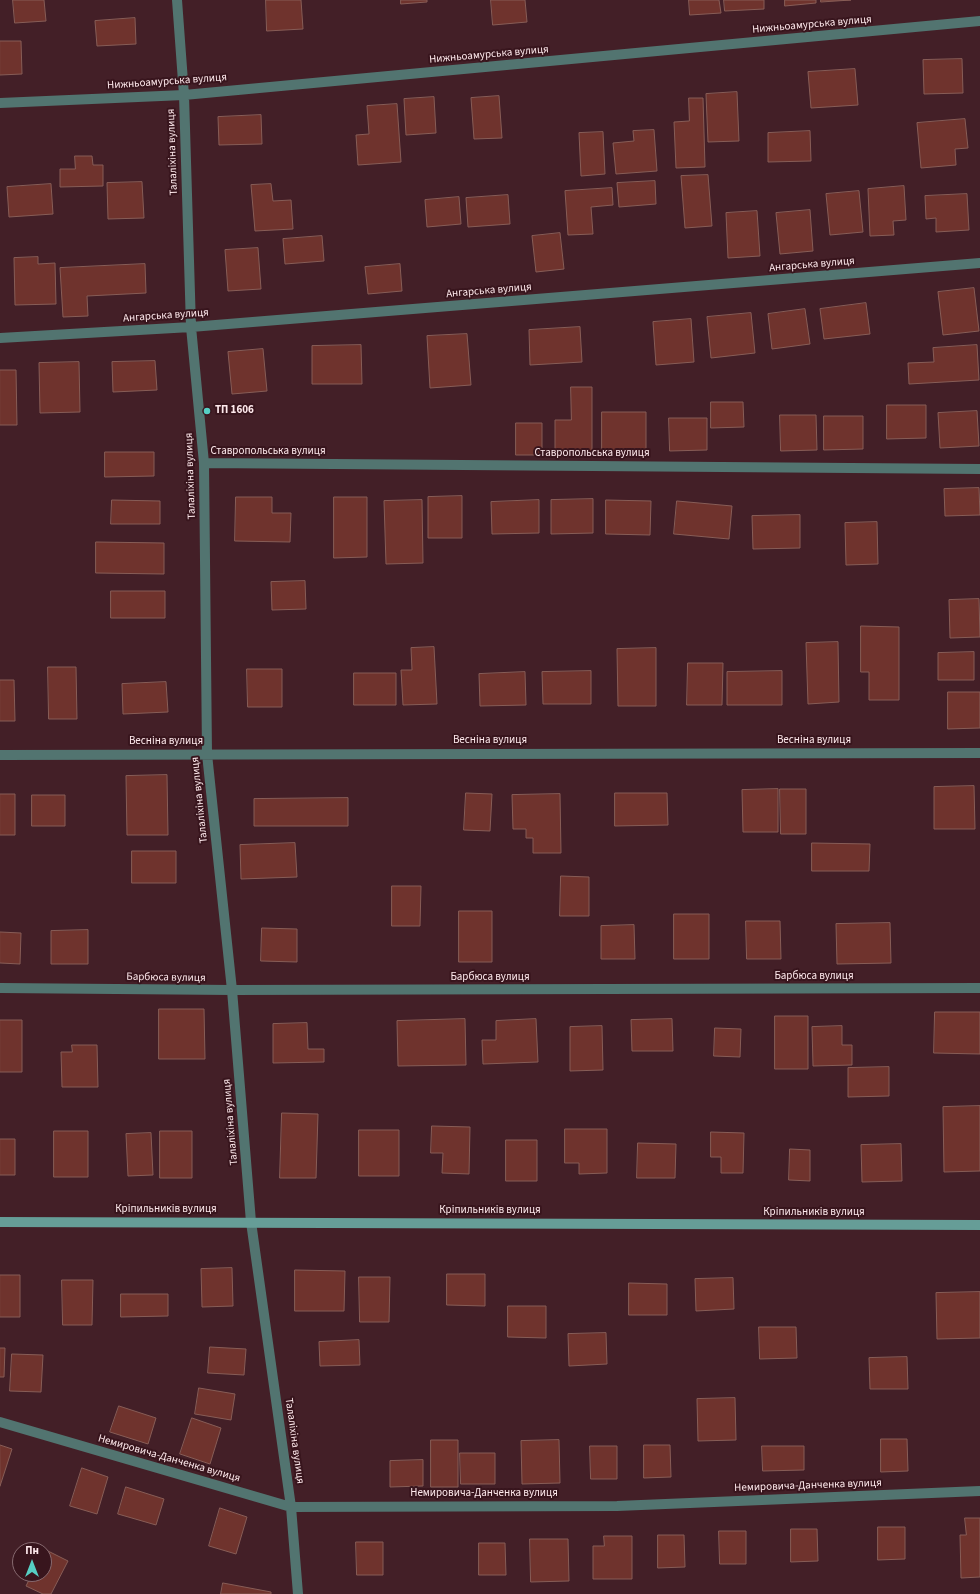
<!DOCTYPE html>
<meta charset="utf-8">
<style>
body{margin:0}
#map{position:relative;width:980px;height:1594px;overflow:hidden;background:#431f27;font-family:"Source Sans 3",sans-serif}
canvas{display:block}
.north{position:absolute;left:12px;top:1542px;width:40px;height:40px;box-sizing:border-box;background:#38151d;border:1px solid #876a70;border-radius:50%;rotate:0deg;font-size:11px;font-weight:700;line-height:16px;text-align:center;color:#fee9ec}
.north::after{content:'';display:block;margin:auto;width:14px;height:18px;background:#56cec3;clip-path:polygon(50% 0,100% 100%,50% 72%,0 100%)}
</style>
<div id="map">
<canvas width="980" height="1594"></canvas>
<div class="north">Пн</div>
</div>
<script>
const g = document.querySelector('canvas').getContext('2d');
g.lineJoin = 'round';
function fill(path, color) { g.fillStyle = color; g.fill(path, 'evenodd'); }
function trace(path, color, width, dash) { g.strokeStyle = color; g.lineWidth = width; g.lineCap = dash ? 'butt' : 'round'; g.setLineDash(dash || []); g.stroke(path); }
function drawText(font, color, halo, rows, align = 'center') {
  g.font = font + ' "Source Sans 3",sans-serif'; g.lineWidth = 4; g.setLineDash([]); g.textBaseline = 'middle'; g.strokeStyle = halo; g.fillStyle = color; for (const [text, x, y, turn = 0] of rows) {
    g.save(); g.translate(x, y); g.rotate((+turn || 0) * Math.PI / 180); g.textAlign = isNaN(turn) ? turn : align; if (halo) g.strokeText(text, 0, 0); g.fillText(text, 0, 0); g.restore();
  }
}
const building = new Path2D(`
 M13 0H44L46 21 15 23Z
 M266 0H301L303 29 267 31Z
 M401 0H427V2L401 4Z
 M491 0H525L527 22 493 25Z
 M689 0H719L721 13 690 15Z
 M724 0H764V9L725 11Z
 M785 0H816V3L785 6Z
 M821 0H851L821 2Z
 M135 18 136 44 97 46 95 21Z
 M0 41H21L22 74 0 75Z
 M962 59 963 93 924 94 923 60Z
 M855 69 858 105 811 108 808 72Z
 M737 92 739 141 708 142 706 94Z
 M499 96 502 138 474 139 471 98Z
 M434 97 436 133 406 135 404 99Z
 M689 98H703L705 167 676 168 674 122 689 121Z
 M397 104 401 162 358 165 356 135 369 134 367 106Z
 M261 115 262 144 219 145 218 117Z
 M965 119 968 148 955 149 956 165 921 168 917 123Z
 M654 130 657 171 616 174 613 143 634 141 633 131Z
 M810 131 811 161 768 162V133Z
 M603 132 605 174 581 176 579 133Z
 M75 156H92L93 165H103V186L60 187V169H75Z
 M708 175 712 226 685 228 681 176Z
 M655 181 656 204 619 207 617 183Z
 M142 182 144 218 108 219 107 183Z
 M51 184 53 214 9 217 7 187Z
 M271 184 273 201 291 200 293 229 255 231 251 185Z
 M904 186 906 220 893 221 894 235 870 236 868 189Z
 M612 188 613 205 591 207 593 234 568 235 565 191Z
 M859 191 863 232 830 235 826 194Z
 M967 194 969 230 936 232V218L926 219 925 196Z
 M508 195 510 224 468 227 466 198Z
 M459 197 461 224 427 227 425 200Z
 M810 210 813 251 780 254 776 213Z
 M757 211 760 256 728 258 726 213Z
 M560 233 564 269 536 272 532 236Z
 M322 236 324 261 285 264 283 239Z
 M258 248 261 289 228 291 225 250Z
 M38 257V264L55 263 56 304 15 305 14 258Z
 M145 264 146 293 87 296 88 316 63 317 60 268Z
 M400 264 402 291 368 294 365 267Z
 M974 288 979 331 943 335 938 292Z
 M866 303 870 334 824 339 820 309Z
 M805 309 810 344 772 349 768 314Z
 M751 313 755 353 711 358 707 317Z
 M691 319 694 362 656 365 653 322Z
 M580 327 582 362 530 365 529 330Z
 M467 334 471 385 430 388 427 336Z
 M361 345 362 384H312V346Z
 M977 345 979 380 909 384 908 363 934 362 933 348Z
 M263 349 267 391 232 394 228 352Z
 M155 361 157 390 113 392 112 362Z
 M79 362 80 412 40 413 39 363Z
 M0 370H16L17 425H0Z
 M571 387H592V454L555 453V420H571Z
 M711 402H743L744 427 711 428Z
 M887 405H926V438L887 439Z
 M977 411 979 446 940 448 938 413Z
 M602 412H646V451L602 452Z
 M780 415H816L817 450 781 451Z
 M824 416H863V449L824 450Z
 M669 418H707V450L670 451Z
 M516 423H542V455H516Z
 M105 452H154V476L105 477Z
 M979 488 980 515 945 516 944 489Z
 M462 496V538H428V497Z
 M236 497H272V513H291L290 542 235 541Z
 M334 497H367V557L334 558Z
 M593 499V533L551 534V500Z
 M112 500 160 501V524H111Z
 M422 500 423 563 386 564 384 501Z
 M539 500V533L492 534 491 502Z
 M606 500 651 501 650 535 606 534Z
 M677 501 732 506 729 539 674 534Z
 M800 515V548L753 549 752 516Z
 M877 522 878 564 846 565 845 523Z
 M96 542 164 543V574L96 573Z
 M305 581 306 609 272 610 271 582Z
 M111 591H165V618H111Z
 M979 599 980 637 950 638 949 600Z
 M861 626 899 627V700H869V672H861Z
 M838 642 839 702 808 704 806 643Z
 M434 647 437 704 403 705 401 670H412L411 648Z
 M656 648V706H618L617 649Z
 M974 652V680H938V653Z
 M688 663H723L722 705H687Z
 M48 667H76L77 719H49Z
 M247 669H282V707H248Z
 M591 671V704H543L542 672Z
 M782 671V705H727V672Z
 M525 672 526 705 480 706 479 674Z
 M354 673H396V705H354Z
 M0 680H14L15 721H0Z
 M166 682 168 712 123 714 122 684Z
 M948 692H980V728L948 729Z
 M167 775 168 835H127L126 776Z
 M974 786 975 829H934V787Z
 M778 789V832H743L742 790Z
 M780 789H806V834H781Z
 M466 793 492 794 490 831 464 830Z
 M615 793H667L668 825 615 826Z
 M0 794H15V835H0Z
 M560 794 561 853H533V838H526V829H513L512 795Z
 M32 795H65V826H32Z
 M348 798V826H254V799Z
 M295 843 297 877 241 879 240 845Z
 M812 843 870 844 869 871H812Z
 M132 851H176V883H132Z
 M561 876 589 877V916H560Z
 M392 886H421L420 926H392Z
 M459 911H492V962H459Z
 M674 914H709V959H674Z
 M746 921H780L781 959H747Z
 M890 923 891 963 837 964 836 924Z
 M634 925 635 959H601V926Z
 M262 928 297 929V962L261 961Z
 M88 930V964H51V931Z
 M0 932 21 933 20 964 0 963Z
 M159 1009H204L205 1059H159Z
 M935 1012H980V1054L934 1053Z
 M775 1016H808V1069H775Z
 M465 1019 466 1065 398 1066 397 1021Z
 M536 1019 538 1062 483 1064 482 1040H496V1021Z
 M672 1019 673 1051H632L631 1020Z
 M0 1020H22V1072H0Z
 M307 1023 308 1049H324V1062L273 1063V1024Z
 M602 1026 603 1070 570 1071V1027Z
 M842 1026V1045H852V1065L813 1066 812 1027Z
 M715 1028 741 1029 740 1057 714 1056Z
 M72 1045H97L98 1087H62L61 1052H72Z
 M889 1067V1096L848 1097V1068Z
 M980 1106V1171L944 1172 943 1107Z
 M282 1113 318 1114 316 1178H280Z
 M432 1126 470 1127 469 1174 442 1173 443 1153H431Z
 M565 1129H607V1173L579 1174V1163H565Z
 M359 1130H399V1176H359Z
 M54 1131H88V1177H54Z
 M160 1131H192V1178H160Z
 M711 1132 744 1133 743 1173H721V1157H711Z
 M151 1133 153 1175 128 1176 126 1134Z
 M0 1139H15V1175H0Z
 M506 1140H537V1181H506Z
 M638 1143 676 1144 675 1178H637Z
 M901 1144 902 1181 862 1182 861 1145Z
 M790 1149 810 1150V1181L789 1180Z
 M232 1268 233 1306 202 1307 201 1269Z
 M295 1270 345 1271 344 1311H295Z
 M447 1274H485V1306L447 1305Z
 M0 1275H20V1317H0Z
 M359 1277H390L389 1322H360Z
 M733 1278 734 1309 696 1311 695 1279Z
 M62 1280H93L92 1325H63Z
 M629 1283 667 1284V1315H629Z
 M980 1292V1338L937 1339 936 1293Z
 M121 1294H168V1316L121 1317Z
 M508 1306H546V1338L508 1337Z
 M759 1327H796L797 1358 760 1359Z
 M606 1333 607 1364 569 1366 568 1334Z
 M359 1340 360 1365 320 1366 319 1342Z
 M210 1347 246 1349 244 1375 208 1373Z
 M0 1348H5L4 1377H0Z
 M12 1354 43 1355 41 1392 10 1391Z
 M907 1357 908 1389H870L869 1358Z
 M199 1388 235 1394 231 1420 195 1414Z
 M735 1398 736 1440 698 1441 697 1399Z
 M119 1406 156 1418 148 1444 110 1432Z
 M192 1418 221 1428 210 1464 180 1454Z
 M881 1439H907L908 1471 881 1472Z
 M431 1440H458V1487H431Z
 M559 1440 560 1483 522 1484 521 1441Z
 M0 1445 12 1449 0 1486Z
 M644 1445H670L671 1477 644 1478Z
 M590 1446H617V1479H591Z
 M762 1446H804V1470L763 1471Z
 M460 1453H495V1484H461Z
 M423 1460V1486L390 1487V1461Z
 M82 1468 108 1477 97 1514 70 1506Z
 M126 1487 164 1499 156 1525 118 1514Z
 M220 1508 247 1517 236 1554 209 1546Z
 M965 1518H980V1577L961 1578 960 1535H966Z
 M878 1527H905V1559L878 1560Z
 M791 1529H817L818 1561 791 1562Z
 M719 1531H746V1564H720Z
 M658 1535H684L685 1567 658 1568Z
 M604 1536H632V1579H593V1546H604Z
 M530 1539H568L569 1581 531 1582Z
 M356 1542H383V1575H357Z
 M479 1543H505L506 1575H479Z
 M44 1549 68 1561 51 1594H43L26 1586 32 1574H44Z
 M223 1583 271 1592V1594H221Z`);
fill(building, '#6f332d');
trace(building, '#875d57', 1);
trace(new Path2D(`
 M177 0 184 95 191 327 204 463 207 754 232 990 251 1222 291 1507 298 1594
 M0 103 184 95 980 21
 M0 338 191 327 980 263
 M204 463 980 469
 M0 755 980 753
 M0 988 232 990 980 988
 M0 1422 291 1507 617 1506 980 1491`), '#527470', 10);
trace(new Path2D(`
 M0 1222 980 1225`), '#669d97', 10);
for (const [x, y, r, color] of [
 [207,411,4,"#56cec3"]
]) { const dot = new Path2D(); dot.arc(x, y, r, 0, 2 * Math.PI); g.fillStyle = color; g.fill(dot); trace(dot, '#38151d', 1.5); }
drawText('11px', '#fee9ec', '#38151d', [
 ["Нижньоамурська вулиця",812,25,-5],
 ["Нижньоамурська вулиця",489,55,-5],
 ["Нижньоамурська вулиця",167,82,-4],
 ["Талаліхіна вулиця",173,152,-92],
 ["Ангарська вулиця",812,265,-5],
 ["Ангарська вулиця",489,291,-5],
 ["Ангарська вулиця",166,316,-4],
 ["Ставропольська вулиця",268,452],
 ["Ставропольська вулиця",592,454],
 ["Талаліхіна вулиця",191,476,-92],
 ["Весніна вулиця",490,741],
 ["Весніна вулиця",814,741],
 ["Весніна вулиця",166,742],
 ["Талаліхіна вулиця",200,800,-96],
 ["Барбюса вулиця",814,977],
 ["Барбюса вулиця",166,978,1],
 ["Барбюса вулиця",490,978],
 ["Талаліхіна вулиця",231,1122,-95],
 ["Кріпильників вулиця",166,1210],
 ["Кріпильників вулиця",490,1211],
 ["Кріпильників вулиця",814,1213],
 ["Талаліхіна вулиця",294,1441,82],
 ["Немировича-Данченка вулиця",169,1459,16],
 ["Немировича-Данченка вулиця",808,1486,-2],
 ["Немировича-Данченка вулиця",484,1494]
]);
drawText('bold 11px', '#fee9ec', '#38151d', [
 ["ТП 1606",215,411]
], 'left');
</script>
